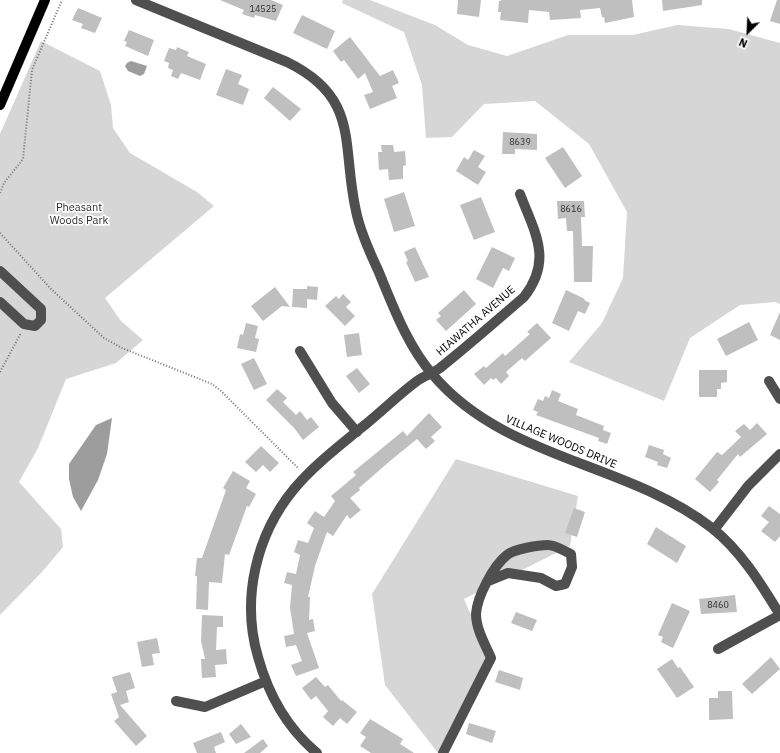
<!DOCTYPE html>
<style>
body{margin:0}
#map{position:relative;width:780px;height:753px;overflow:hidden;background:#fff;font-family:"IBM Plex Sans",sans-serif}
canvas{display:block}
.north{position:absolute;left:728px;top:12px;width:40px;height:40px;-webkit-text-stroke:3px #fff;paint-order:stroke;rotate:204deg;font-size:11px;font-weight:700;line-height:16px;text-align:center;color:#000}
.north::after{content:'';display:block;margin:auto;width:14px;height:18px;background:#000;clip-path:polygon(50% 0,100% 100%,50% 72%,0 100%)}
</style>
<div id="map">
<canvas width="780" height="753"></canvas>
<div class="north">N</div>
</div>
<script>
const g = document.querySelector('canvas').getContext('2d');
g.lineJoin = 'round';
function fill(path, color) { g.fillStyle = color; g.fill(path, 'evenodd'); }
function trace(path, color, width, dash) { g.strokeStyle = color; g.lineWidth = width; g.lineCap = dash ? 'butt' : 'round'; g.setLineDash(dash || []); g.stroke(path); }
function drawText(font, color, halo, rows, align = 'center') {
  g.font = font + ' "IBM Plex Sans",sans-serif'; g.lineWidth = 3.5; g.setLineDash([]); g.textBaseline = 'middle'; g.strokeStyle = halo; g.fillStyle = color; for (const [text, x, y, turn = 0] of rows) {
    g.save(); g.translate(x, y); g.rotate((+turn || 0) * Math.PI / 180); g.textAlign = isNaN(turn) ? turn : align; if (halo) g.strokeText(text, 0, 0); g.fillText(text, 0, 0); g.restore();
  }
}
fill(new Path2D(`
 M343 0H370L435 25 468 45 507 56 568 35H633L677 25 729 29 780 43V304L775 302 740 305 690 338 664 401 569 362 602 323 623 278 627 212 589 144 535 101 484 104 452 137 426 138 422 85 404 32 342 3Z
 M41 41 100 71 111 105 113 128 130 153 197 192 214 206 105 298 121 321 143 340 116 363 66 379 38 448 19 482 61 529 63 547 42 572 0 615V134Z
 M456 459 578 496 570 546 464 599 489 657 438 753 385 685 372 594Z`), '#d6d6d6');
fill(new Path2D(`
 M131 61 147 66 144 74 140 76 128 71 125 66 127 63Z
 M112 418 107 454 98 480 81 511 73 497 69 479V464L96 425Z`), '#9d9d9d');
fill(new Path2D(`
 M220 0H271L283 5 276 21 255 15 254 18 242 14 244 10Z
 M458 0H481L479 17 457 14Z
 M502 0H632L634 17 605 23 604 17H602L600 8 580 10 581 18 550 20 549 12 529 10 528 23 500 20 501 12H498L499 1Z
 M662 0H702V5L663 11Z
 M777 0H780V24L770 21Z
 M78 8 102 18 95 33 81 28 83 24 72 20Z
 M302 15 335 31 327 49 293 33Z
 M129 30 154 40 148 56 125 46 127 42 124 41Z
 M350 37 380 76 393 70 399 83 392 86 397 98 370 109 364 95 373 92 365 73 358 79 344 60 341 62 333 51Z
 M177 47 189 52 187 56 206 64 200 80 181 73 178 79 171 76 173 70 168 68 169 63 164 61 169 48 176 50Z
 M226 69 242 75 238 84 249 89 243 105 216 95Z
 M273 87 301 109 290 121 264 98Z
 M503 132 537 134V150L515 149V154H502Z
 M381 145H393L394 152 405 151 406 165 403 166V179L389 180 388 169 379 170 378 152H382Z
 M563 147 582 176 565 188 545 158Z
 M474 150 485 156 478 167 486 172 478 185 456 171 464 157 468 160Z
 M404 192 415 226 394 232 384 199Z
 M481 197 495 232 474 240 460 205Z
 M557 201H584L585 217H581L582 246H593L592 282H574L573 231H567L566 218 558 219Z
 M415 247 429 277 415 282 406 262 408 261 404 252Z
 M492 247 515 258 509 271 503 268 493 288 476 279Z
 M307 286 318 287 317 300 307 299V308L292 307 293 289H307Z
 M275 287 290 307 282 306 263 321 251 306Z
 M464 290 476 304 446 331 436 320 441 316 438 313Z
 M566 290 585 299 584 300 590 303 585 314 578 311 569 331 552 323Z
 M343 294 351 302 346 307 355 316 345 326 325 306 336 296 339 299Z
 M780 312V340L770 335Z
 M749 322 758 340 726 356 717 339Z
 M246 323 258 326 255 338 259 339 256 352 237 348 240 334 243 335Z
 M537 323 551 338 525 361 522 358 506 372 509 376 501 384 496 378 493 380 491 378 484 385 474 374 484 366 486 368 503 353 505 356 530 334 527 332Z
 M359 333 362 355 347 357 344 335Z
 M254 358 267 384 254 390 241 364Z
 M357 368 370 384 359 393 346 376Z
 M699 370H727V382L721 383V389H717V397H699Z
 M277 389 287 398 283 402 296 415 300 411 307 420 311 417 319 427 303 440 295 429 266 400Z
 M552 390 561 394 558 401 578 409 576 415 604 426 603 430 611 433 607 444 598 441 599 438 536 415 538 412 533 410 538 399 543 401 545 396 549 398Z
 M429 413 442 427 431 437 435 441 426 449 417 439 390 461 359 488 360 490 350 498 361 510 350 519 347 515 333 536 327 532 315 566 308 597H310L309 620 313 619 315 631 307 633 319 668 296 676 291 665 302 661 296 645 286 647 284 636 294 634 290 608 292 585 284 583 287 572 296 574 300 555 294 552 298 540 308 543 314 528 307 523 315 511 324 517 335 501 331 496 356 475 353 472 403 431 407 436Z
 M757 423 767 434 740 457 738 454 717 480 719 482 710 492 695 479 717 452 722 455 741 437 735 431 744 424 750 430Z
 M649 445 664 450 663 454 671 458 667 468 657 465 658 462 645 457Z
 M261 446 279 463 270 472 263 465 256 472 245 462Z
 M233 471 250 481 246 488 256 494 249 507 247 506 229 555 225 554 222 583 209 582 208 610 196 609 197 576H195L197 558H202L226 490 223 488Z
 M769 506 780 514V536L775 542 761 531 769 522 761 516Z
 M574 508 585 512 577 537 565 533Z
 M656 527 686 546 677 563 647 544Z
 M735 595 737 612 701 614 699 599Z
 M672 603 690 611 673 648 661 642 663 637 658 635Z
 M516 612 537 620 532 631 511 623Z
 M202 615 223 616V627H217L216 650 226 649 227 664 215 665 216 677 202 678 201 659H205L201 641Z
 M157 638 160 653 152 654 154 665 142 667 137 642Z
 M771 657 780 669 752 694 742 684Z
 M672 659 678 668 680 667 694 687 677 698 657 669Z
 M499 670 523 678 520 690 495 682Z
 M130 672 135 688 126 691 129 702 120 705 147 736 136 746 114 721 119 717 111 694 117 692 112 677Z
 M316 677 325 687 328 685 341 701 342 700 357 712 347 724 340 718 333 726 323 717 328 711 316 696 311 700 302 688Z
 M718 691H732L733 719 709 720V698H718Z
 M370 719 403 739 400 744 414 753H371L360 746 366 737 360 733Z
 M469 723 496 731 492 743 466 734Z
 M241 724 251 737 236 744 229 734Z
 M221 732 225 742 214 747 216 753H197L193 743Z
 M263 739 268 746 260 753H244Z`), '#bfbfbf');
trace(new Path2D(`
 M0 193 4 183 23 159 32 70 62 0
 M0 233 51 289 104 338 122 348 212 384 221 391 299 469
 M0 372 21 333`), '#717171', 2, [1, 2]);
trace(new Path2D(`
 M136 0 287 62C361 98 341 145 356 211 360 231 369 251 378 270 393 306 407 345 433 375 505 460 627 462 712 528 741 551 761 584 780 615
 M0 271 41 309V320L35 326 24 324 0 302
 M300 351 332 403 357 432
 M769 381 780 399
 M714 530 748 486 780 454
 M718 649 780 615
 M176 701 205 707 266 681
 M317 753C287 728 268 693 258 657 241 599 256 535 294 489 313 466 338 447 361 428 380 413 398 395 417 381 424 376 433 373 440 368 469 345 496 321 524 297 553 260 535 233 520 194
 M443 753 491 658C485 644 476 629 476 614 477 597 493 566 507 555 514 549 539 545 548 545 555 545 564 551 571 554L572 567 565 584 556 586 541 578 508 573 488 581`), '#4f4f4f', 10);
trace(new Path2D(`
 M0 105 45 0`), '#000', 10);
drawText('9px', '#303030', null, [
 ["14525",263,9],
 ["8639",520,142],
 ["8616",571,209],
 ["8460",718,605]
]);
drawText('11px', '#2d2d2d', '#fff', [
 ["Pheasant",79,208],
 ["Woods Park",79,221]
]);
drawText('11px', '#000', '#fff', [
 ["HIAWATHA AVENUE",476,321,-41],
 ["VILLAGE WOODS DRIVE",561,442,23]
]);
</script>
